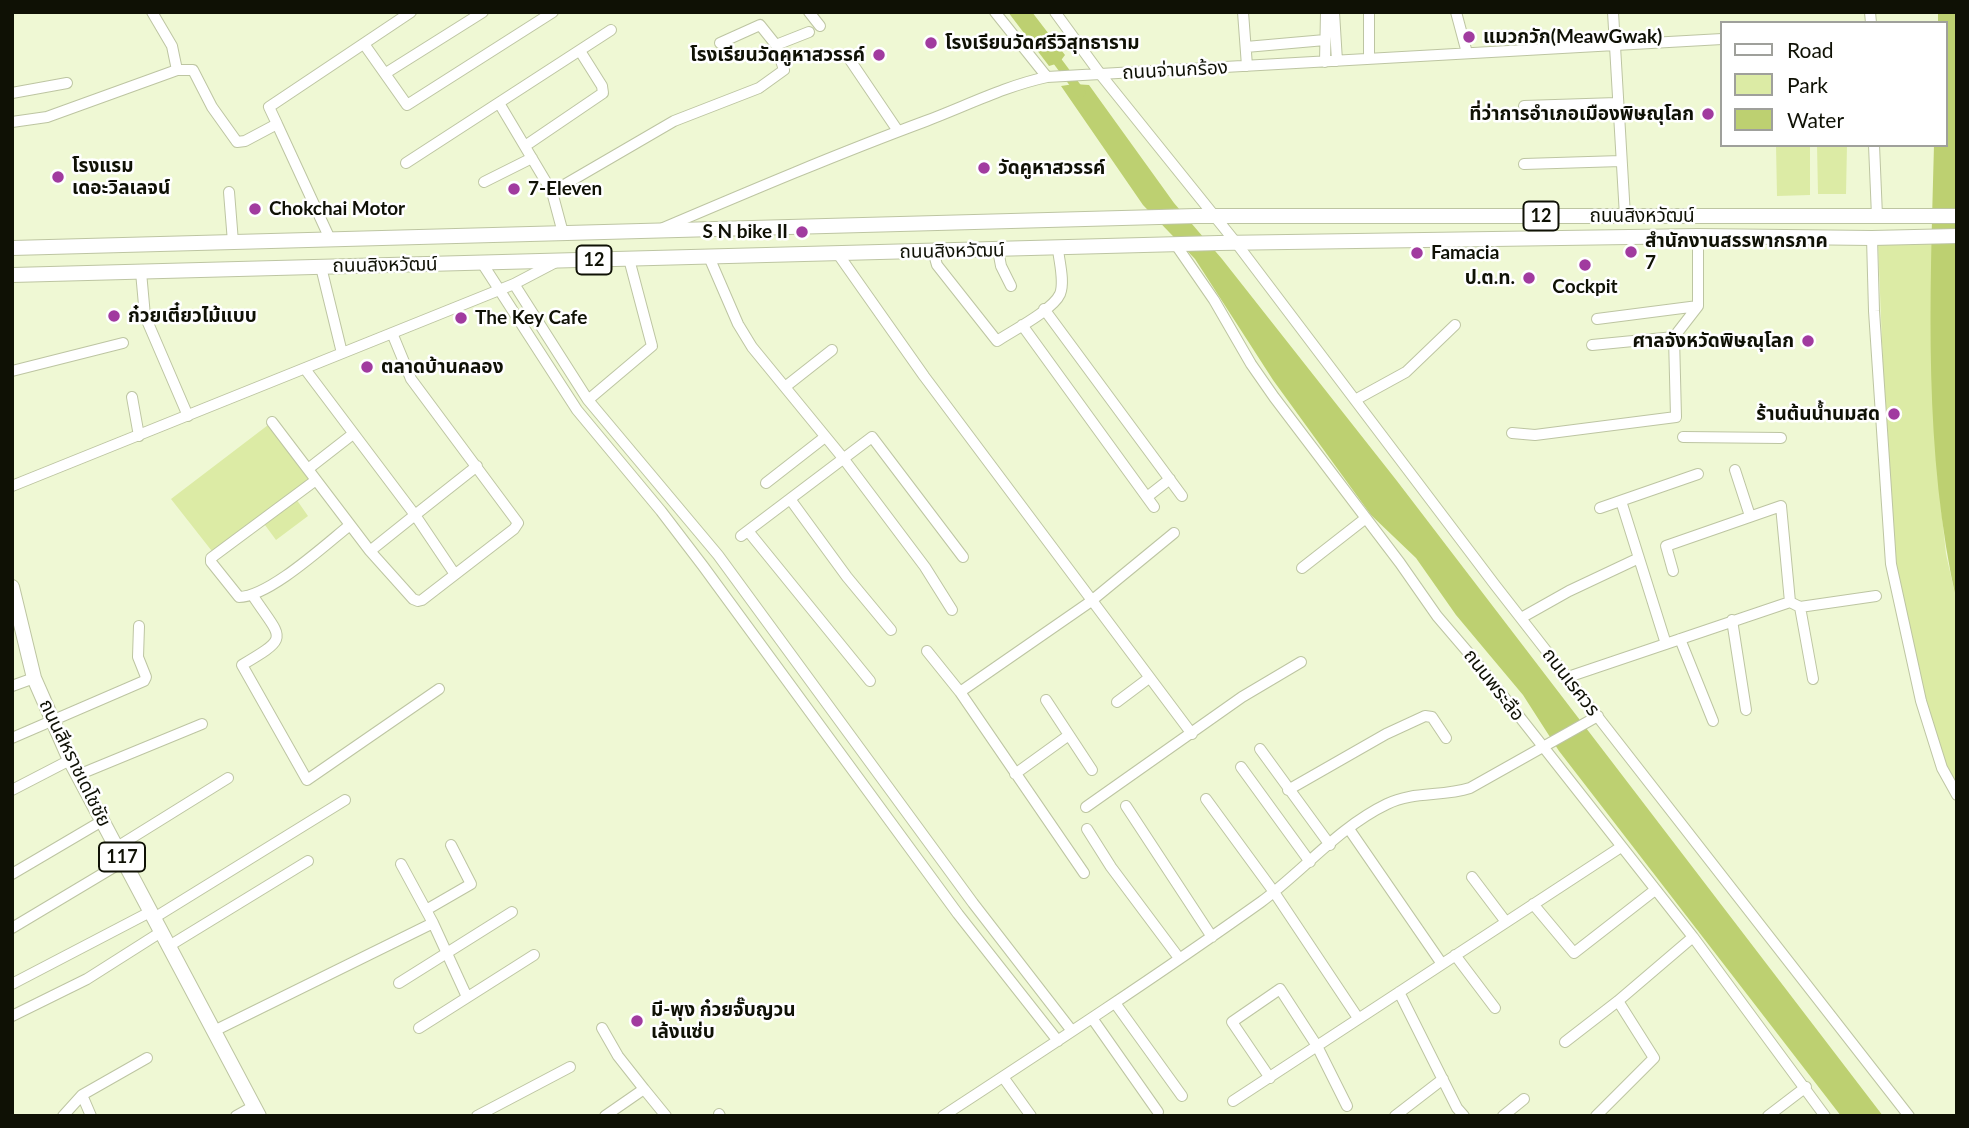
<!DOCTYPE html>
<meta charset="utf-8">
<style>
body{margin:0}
#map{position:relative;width:1969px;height:1128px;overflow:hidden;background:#eff8d4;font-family:Lato,sans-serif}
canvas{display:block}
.frame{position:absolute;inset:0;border:14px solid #0f1105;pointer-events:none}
.legend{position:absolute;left:1720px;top:21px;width:228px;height:126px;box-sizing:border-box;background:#fff;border:2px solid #9fa09b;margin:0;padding:9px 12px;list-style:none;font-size:21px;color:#0f1105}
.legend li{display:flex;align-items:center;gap:14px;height:35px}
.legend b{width:35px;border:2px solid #9fa09b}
</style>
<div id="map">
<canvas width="1969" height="1128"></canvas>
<div class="frame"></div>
<ul class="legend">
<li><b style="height:9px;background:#fff"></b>Road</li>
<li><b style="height:19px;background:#dceba5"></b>Park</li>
<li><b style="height:19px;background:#bdd071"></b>Water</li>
</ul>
</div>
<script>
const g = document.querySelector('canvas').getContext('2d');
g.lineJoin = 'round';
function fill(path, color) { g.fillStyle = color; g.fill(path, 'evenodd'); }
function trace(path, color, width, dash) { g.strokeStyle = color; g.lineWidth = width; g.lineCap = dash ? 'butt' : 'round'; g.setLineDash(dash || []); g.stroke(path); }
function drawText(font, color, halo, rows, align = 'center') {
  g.font = font + ' Lato,"Noto Sans Thai",sans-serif'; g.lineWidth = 5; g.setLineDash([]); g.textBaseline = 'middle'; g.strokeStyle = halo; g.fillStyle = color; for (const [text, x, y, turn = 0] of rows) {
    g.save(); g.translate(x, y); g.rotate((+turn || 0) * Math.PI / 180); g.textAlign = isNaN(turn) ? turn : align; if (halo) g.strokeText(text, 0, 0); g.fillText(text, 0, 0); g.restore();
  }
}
fill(new Path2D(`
 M1776 145H1810V195L1777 196Z
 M1817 145H1847L1846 194H1818Z
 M1878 243 1932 244 1937 469 1946 554 1957 603V794L1940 762 1891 564Z
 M272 422 316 480 294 496 308 516 276 540 262 521 215 555 171 499Z`), '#dceba5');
fill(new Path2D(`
 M1008 12H1032L1065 55 1059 63 1049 66Z
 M1938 12H1957V603C1923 452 1930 299 1934 145H1946V23H1938Z
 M1074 84 1089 85 1174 203 1222 259 1397 481 1883 1116H1841L1559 751 1523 695 1456 615 1416 558 1371 515 1273 380 1195 259 1143 205 1061 86Z`), '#bdd071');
trace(new Path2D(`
 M1052 54 1081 93`), '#bdd071', 9);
const minor = new Path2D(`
 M152 12 172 46 177 70
 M809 12 820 26
 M995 12 1047 77
 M1055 12 1101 75 1237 244 1495 585 1909 1116
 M1243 12 1247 66
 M1334 12 1337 61
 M1369 12V59
 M1456 12 1467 53
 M1613 12 1625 216
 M1870 12 1871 23
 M720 43 760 25 776 45
 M364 44 407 105 553 12
 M1246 47 1325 40
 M848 57 898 131
 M1325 62 1326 12
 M386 73 483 12
 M12 93 67 83
 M499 103 552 192 563 233
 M1524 106 1617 103
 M12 122 47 117 177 70H193L212 107 237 142 245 141 277 124 330 239
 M277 124 269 107 411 12
 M1874 145 1877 216
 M525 146 603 93 602 86 580 51
 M406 163 611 30
 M1524 164 1621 161
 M484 182 532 158
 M229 192 233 242
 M552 192 674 121 759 88 784 70 776 45 809 32
 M663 228C750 191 837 154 926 121 966 106 1005 86 1047 77L1722 39
 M1872 238 1874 311 1891 564 1921 701 1942 768 1957 795
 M1176 245 1214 300 1251 364 1274 397 1400 563 1437 616 1478 664 1693 937 1825 1116
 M998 250 1001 266 1011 286
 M933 251 937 265 997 341C1012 331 1053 310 1060 294 1065 282 1059 261 1058 249
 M838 254 924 376 1192 734
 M709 257 738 324 752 347 843 458 925 567 952 610
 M482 263 577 410 661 511 703 566 958 914 1058 1041
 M321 267 342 353
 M141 272 145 316 188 416
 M514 284 588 400 718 555 973 903 1072 1031
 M1044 309 1182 496
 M1597 319 1698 306
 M1022 325 1154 507
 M1592 345 1674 337
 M305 369 415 515 477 466
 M12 371 123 343
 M785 387 832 350
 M132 397 139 436
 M588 400 652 346 629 259
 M1355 400 1406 372 1455 325
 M272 422 370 551 413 599 418 601 422 600 514 529 518 523 411 379 392 333
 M1512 433 1535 435 1676 417 1674 337 1698 306V236
 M1683 437 1781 438
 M308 469 353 434
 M1735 470 1750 516
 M316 480 211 558V562L239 597C269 597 326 544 350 525
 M766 483 825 437
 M12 486 514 284 556 262
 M1147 497 1170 479
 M790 499 847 577 891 630
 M1621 501 1666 644
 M1600 508 1698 474
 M748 531 870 681
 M741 536 872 437 963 557
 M370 551 415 515 454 573
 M1302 568 1366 518
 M1673 571 1666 546 1781 506 1790 602
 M253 596C282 640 291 636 242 665L307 780 439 689
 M1800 607 1813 679
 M1521 618 1569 591 1639 558
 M1732 620 1746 710
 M1680 639 1713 721
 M927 651 960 692 1084 873
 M1568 677 1790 602 1800 607 1876 596
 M12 686 34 678
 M960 692 1090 602 1174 533
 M1046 700 1092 770
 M1117 702 1149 678
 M12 738 144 681 146 677 138 657 139 626
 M1260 749 1330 845
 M1241 767 1310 862
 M1015 774 1069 735
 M78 775 202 724
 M12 790 70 760
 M1288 790 1386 734 1425 716 1432 717 1446 738
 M1206 799 1274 892 1358 1018
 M1126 806 1212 937
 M1086 807 1242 697 1301 662
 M1087 829 1111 867 1179 958
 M1349 829 1442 964
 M117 847 228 778
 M401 864 433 923 467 997
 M12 874 102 821
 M1472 877 1506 922
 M1533 904 1574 953 1655 890
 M426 910 471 884 451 845
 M154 918 345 800
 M12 928 124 861
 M169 946 308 861
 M1455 955 1495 1008
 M399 983 512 912
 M12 984 150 912
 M1399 992 1457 1108 1464 1116
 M1115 1003 1182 1096
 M12 1016 87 979 161 932
 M1092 1018 1158 1112
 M419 1028 534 955
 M602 1028 618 1056 644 1089
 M214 1031 433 923
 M1565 1042 1618 1001 1693 937
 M1003 1077 1031 1116
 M1270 1078 1232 1022 1280 989 1317 1046 1347 1106
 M1233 1101 1621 847
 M719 1114 720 1116
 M63 1116 82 1095
 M91 1116 82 1095 147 1058
 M236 1116 254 1106
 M477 1116 570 1067
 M605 1116 644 1089 666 1116
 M943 1116C1050 1046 1157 976 1261 902 1303 871 1339 827 1387 804 1413 791 1442 797 1470 788L1598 716
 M1395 1116 1443 1079
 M1503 1116 1524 1099
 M1596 1116 1654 1058 1618 1001
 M1768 1116 1806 1087`);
const major = new Path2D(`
 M12 248 1196 216H1957
 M12 275 1219 243 1698 236 1872 238 1957 236
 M12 587 34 678 70 760 259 1116`);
trace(minor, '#bdc5a2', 12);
trace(major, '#bdc5a2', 16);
trace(minor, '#fff', 10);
trace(major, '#fff', 14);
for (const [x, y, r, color] of [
 [1469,37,7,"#a13b9f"],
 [931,43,7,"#a13b9f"],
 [879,55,7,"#a13b9f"],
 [1708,114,7,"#a13b9f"],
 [984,168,7,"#a13b9f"],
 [58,177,7,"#a13b9f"],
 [514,189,7,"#a13b9f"],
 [255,209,7,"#a13b9f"],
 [802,232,7,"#a13b9f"],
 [1631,252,7,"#a13b9f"],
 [1417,253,7,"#a13b9f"],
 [1585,265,7,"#a13b9f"],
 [1529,278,7,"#a13b9f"],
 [114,316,7,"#a13b9f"],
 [461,318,7,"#a13b9f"],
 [1808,341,7,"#a13b9f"],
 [367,367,7,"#a13b9f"],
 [1894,414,7,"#a13b9f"],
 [637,1021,7,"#a13b9f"]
]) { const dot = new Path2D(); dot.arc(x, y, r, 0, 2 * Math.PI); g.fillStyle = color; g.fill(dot); trace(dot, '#fff', 2.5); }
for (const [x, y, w] of [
 [1541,216,35],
 [594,260,35],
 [122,857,46]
]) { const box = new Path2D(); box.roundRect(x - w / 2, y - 14.5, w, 29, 5); g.fillStyle = '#fff'; g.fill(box); trace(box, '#0f1105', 2); }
drawText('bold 18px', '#0f1105', null, [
 ["12",1541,216],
 ["12",594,260],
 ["117",122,857]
]);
drawText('bold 19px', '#0f1105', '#fff', [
 ["แมวกวัก(MeawGwak)",1483,37],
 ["โรงเรียนวัดศรีวิสุทธาราม",945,43],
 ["โรงเรียนวัดคูหาสวรรค์",865,55,"right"],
 ["ที่ว่าการอำเภอเมืองพิษณุโลก",1694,114,"right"],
 ["โรงแรม",72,166],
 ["เดอะวิลเลจน์",72,188],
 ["วัดคูหาสวรรค์",998,168],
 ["7-Eleven",528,189],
 ["Chokchai Motor",269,209],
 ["S N bike II",788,232,"right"],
 ["สำนักงานสรรพากรภาค",1645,241],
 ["7",1645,263],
 ["Famacia",1431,253],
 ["ป.ต.ท.",1515,278,"right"],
 ["Cockpit",1585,287,"center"],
 ["ก๋วยเตี๋ยวไม้แบบ",128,316],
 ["The Key Cafe",475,318],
 ["ศาลจังหวัดพิษณุโลก",1794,341,"right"],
 ["ตลาดบ้านคลอง",381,367],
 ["ร้านต้นน้ำนมสด",1880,414,"right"],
 ["มี-พุง ก๋วยจั๊บญวน",651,1010],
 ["เล้งแซ่บ",651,1032]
], 'left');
drawText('19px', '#0f1105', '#fff', [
 ["ถนนจ่านกร้อง",1175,70,-3],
 ["ถนนสิงหวัฒน์",1642,216],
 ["ถนนสิงหวัฒน์",952,251,-1],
 ["ถนนสิงหวัฒน์",385,265,-1],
 ["ถนนเรศวร",1571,682,52],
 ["ถนนพระลือ",1494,685,52],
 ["ถนนสีหราชเดโชชัย",75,763,64]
]);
</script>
